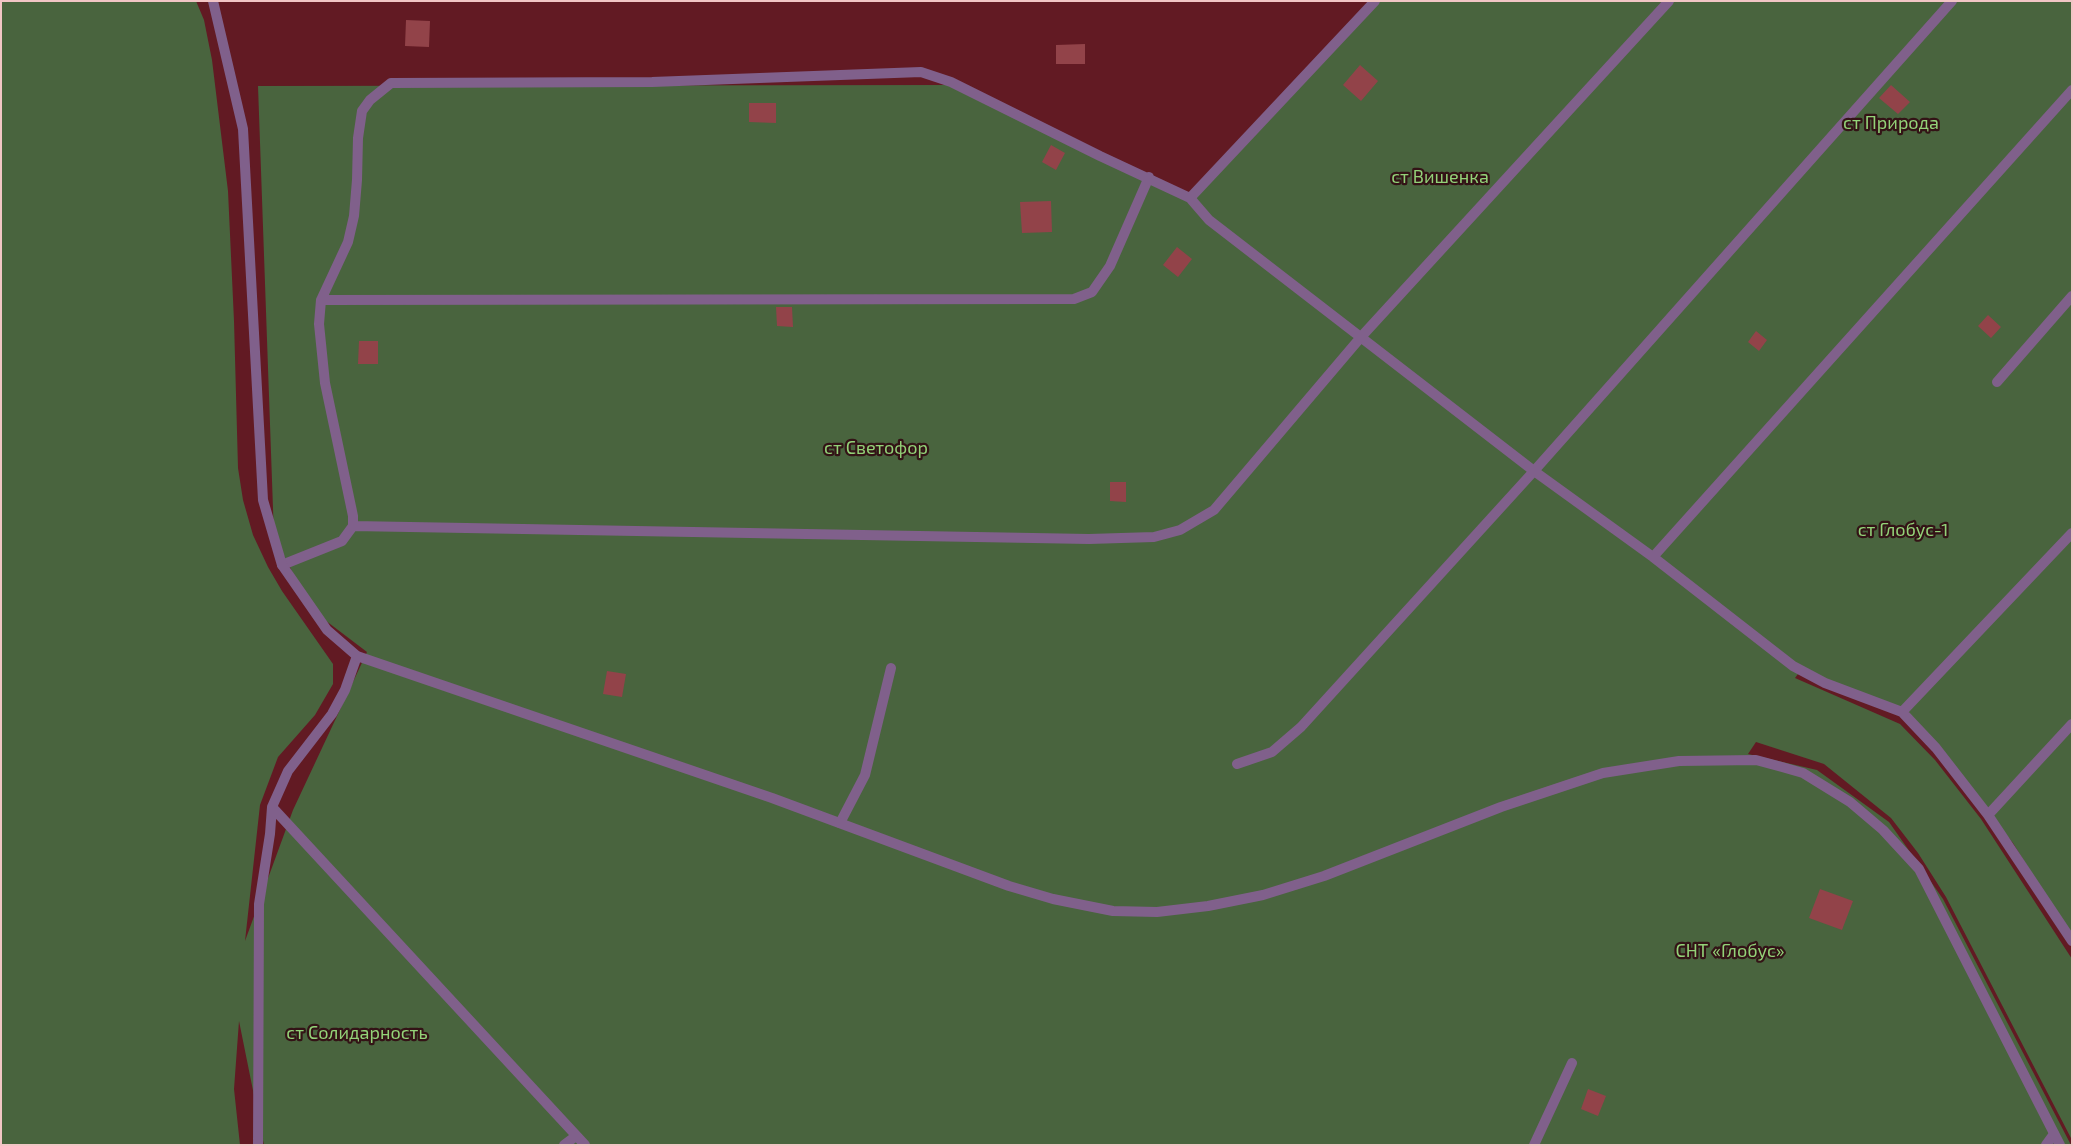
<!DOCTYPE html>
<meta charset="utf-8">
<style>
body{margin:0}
#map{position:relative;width:2073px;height:1146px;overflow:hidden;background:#621a23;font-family:"Exo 2",sans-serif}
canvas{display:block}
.frame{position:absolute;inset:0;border:2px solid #f2c5c5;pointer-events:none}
</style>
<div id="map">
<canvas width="2073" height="1146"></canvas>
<div class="frame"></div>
</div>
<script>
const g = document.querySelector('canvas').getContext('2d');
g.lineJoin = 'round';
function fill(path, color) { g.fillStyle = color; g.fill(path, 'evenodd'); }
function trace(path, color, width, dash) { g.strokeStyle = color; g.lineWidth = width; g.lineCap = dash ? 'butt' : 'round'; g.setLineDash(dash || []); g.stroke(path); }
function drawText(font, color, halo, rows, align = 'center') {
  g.font = font + ' "Exo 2",sans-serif'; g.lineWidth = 4.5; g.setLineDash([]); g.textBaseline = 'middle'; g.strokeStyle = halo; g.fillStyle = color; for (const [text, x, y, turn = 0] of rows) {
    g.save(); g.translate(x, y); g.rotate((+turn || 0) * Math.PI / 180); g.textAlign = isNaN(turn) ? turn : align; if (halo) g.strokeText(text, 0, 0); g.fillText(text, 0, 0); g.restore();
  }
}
fill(new Path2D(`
 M1 1H196L204 20 212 60 228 191 234 321 238 468 243 500 253 535 268 567 282 591 333 664V684L315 715 278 757 260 805 245 941 293 810 367 652 313 611 274 537 258 86 955 85 1185 197 1372 1H2072V938L2013 843 1906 709 1798 674 1795 678 1900 724 1935 760 1981 819 2072 959V1140L1946 897 1918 853 1891 818 1824 764 1756 742 1748 754 1817 770 1889 822 1943 899 2071 1145H264L239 1021 234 1089 240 1145H1Z`), '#49643e');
fill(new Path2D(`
 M406 20 430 21 429 47 405 46Z
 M1085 44V64H1056V45Z
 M1360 65 1378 81 1361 101 1343 85Z
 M1891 85 1910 102 1898 114 1879 98Z
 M749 103H776V123L749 122Z
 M1051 145 1065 153 1056 170 1042 162Z
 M1051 201 1052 232 1022 233 1020 202Z
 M1177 247 1192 259 1178 277 1163 265Z
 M776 307H792L793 327 777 326Z
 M1988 315 2001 327 1991 338 1978 326Z
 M1756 331 1767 340 1759 351 1748 342Z
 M359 341H378V364H358Z
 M1110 482H1126V502L1110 501Z
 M607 671 626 674 622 697 603 694Z
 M1820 889 1853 901 1842 930 1809 918Z
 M1588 1089 1606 1096 1598 1116 1581 1109Z`), '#924349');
trace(new Path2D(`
 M1190 198 1375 1
 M321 300 1074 299 1092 292 1110 266 1149 177
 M1997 382 2072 296
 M353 526 1089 539 1154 537 1180 530 1214 510 1361 337 1669 1
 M1653 557 2072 90
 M282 565 342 541 353 526V516L325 383 319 324 321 300 348 242 354 216 357 180 358 138 362 111 370 100 391 83 652 82 921 72 951 82 1100 156 1190 198 1209 220 1534 471 1653 557 1793 666 1825 683 1902 712 1936 748 1988 815 2072 941
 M1902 712 2072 533
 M1237 764 1272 752 1301 727 1534 471 1952 1
 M272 807 585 1145
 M1988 815 2072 724
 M840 823 865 775 891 668
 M258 1145 259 904 270 834 272 807 288 771 332 714 345 690 357 656
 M564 1145 576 1136
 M1534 1145 1572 1063
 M2046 1145 2054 1134`), '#80608b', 10);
trace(new Path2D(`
 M213 1 243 129 263 500 282 565 327 630 357 656 772 798 1009 886 1053 899 1113 911 1157 912 1208 906 1263 895 1324 876 1501 807 1603 773 1679 761 1756 760 1782 767 1803 773 1850 802 1883 830 1919 869 2060 1145`), '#80608b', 10);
drawText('18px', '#93d278', '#331316', [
 ["ст Природа",1891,123],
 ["ст Вишенка",1440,177],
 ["ст Светофор",876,448],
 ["ст Глобус-1",1903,530],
 ["СНТ «Глобус»",1730,951],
 ["ст Солидарность",357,1033]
]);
</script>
